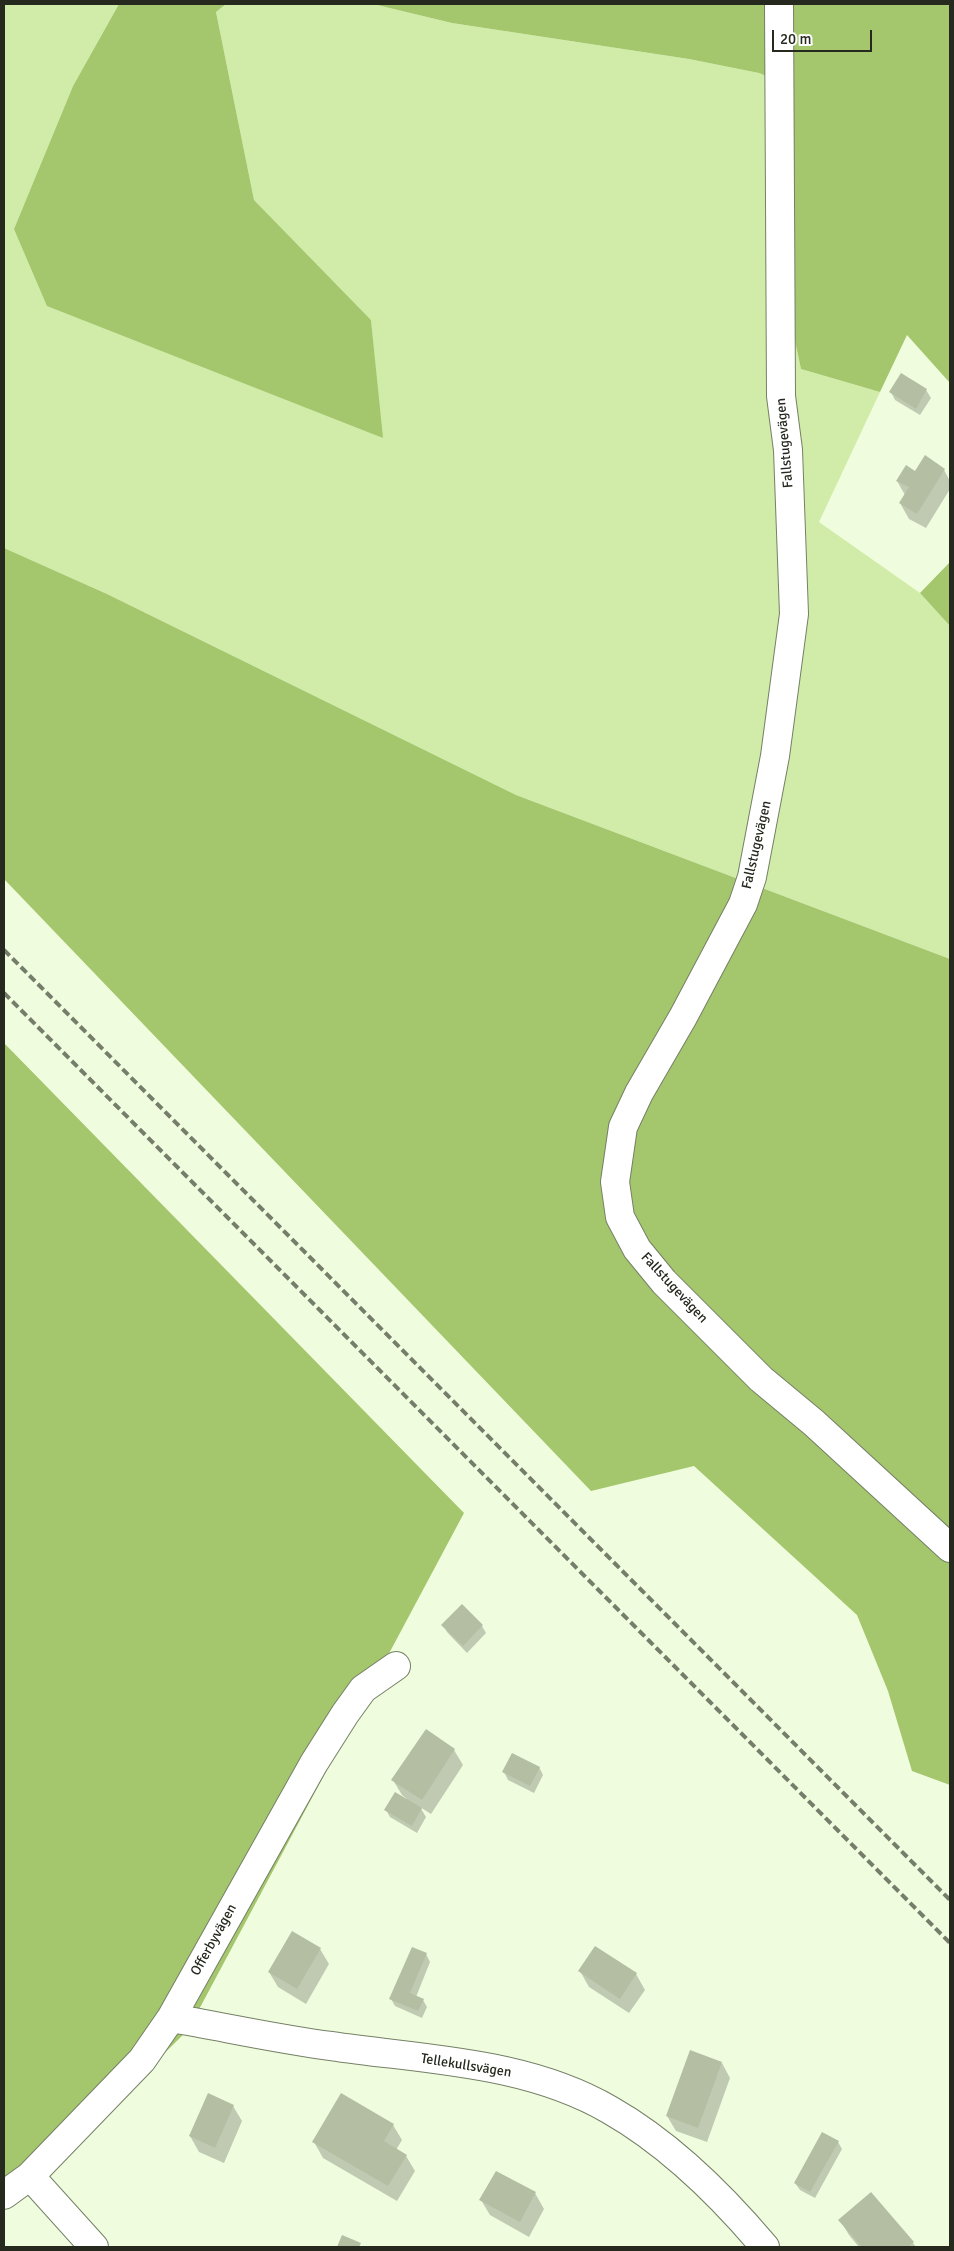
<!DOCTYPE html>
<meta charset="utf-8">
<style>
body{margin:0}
#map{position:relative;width:954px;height:2251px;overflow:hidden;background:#f0fcde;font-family:Signika,sans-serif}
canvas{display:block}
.frame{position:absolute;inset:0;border:5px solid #25291e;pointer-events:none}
.scale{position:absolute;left:772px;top:30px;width:100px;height:22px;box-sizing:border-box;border:2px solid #25291e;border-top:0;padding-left:6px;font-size:15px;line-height:18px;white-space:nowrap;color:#25291e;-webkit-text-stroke:4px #fff;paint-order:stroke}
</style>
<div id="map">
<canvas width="954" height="2251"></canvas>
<div class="frame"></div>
<div class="scale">20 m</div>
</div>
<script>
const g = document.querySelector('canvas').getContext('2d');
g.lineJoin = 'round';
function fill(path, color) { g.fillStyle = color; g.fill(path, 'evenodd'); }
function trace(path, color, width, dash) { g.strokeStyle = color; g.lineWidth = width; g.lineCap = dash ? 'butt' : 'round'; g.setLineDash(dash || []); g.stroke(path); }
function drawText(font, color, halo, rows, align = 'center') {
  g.font = font + ' Signika,sans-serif'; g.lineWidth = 4; g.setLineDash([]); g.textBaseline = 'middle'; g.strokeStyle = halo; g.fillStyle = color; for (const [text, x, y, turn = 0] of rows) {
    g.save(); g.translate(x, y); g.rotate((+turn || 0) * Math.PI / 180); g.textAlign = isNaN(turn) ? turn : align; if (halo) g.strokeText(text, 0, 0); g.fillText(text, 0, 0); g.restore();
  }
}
fill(new Path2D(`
 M4 4H119L73 86 14 229 382 438 371 320 254 200 216 12 226 4H373L452 23 689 59 759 73 794 87 769 220 801 369 880 392 819 522 920 593 950 626V959L516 795 107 594 4 548Z`), '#d1eca8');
fill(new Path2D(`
 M119 4H226L216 12 254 200 371 320 383 438 47 306 14 229 73 86Z
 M373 4H950V383L907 335 880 392 801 369 769 220 793 87 759 73 689 59 452 23Z
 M4 548 107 594 516 795 950 959V1785L912 1771 888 1691 857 1615 694 1466 591 1491 4 879Z
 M950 562V626L920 593Z
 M4 1043 464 1513 188 2030 24 2191 4 2203Z`), '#a4c66c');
fill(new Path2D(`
 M926 390 931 398 920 415 895 400 891 392Z
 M944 470 950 481V489L926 528 909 519 900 503 905 495 897 481 916 473Z
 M443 1625 482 1626 486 1633 467 1653 447 1632Z
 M454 1750 463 1765 431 1814 420 1807 426 1817 417 1833 390 1817 386 1810 407 1799 402 1795 393 1780Z
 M539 1767 543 1775 534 1793 508 1780 504 1772Z
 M595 1947 636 1974 645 1990 629 2013 589 1987 580 1971Z
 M320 1949 329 1964 306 2004 278 1987 269 1972Z
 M426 1954 430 1962 416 1997 423 2000 427 2007 422 2018 395 2006 391 1999Z
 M722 2063 730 2078 707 2142 676 2131 667 2116Z
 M233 2106 242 2121 224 2163 199 2152 190 2136Z
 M393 2125 402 2140 396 2150 406 2156 415 2171 397 2201 323 2158 314 2142Z
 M838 2142 842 2149 815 2198 800 2190 795 2183Z
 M496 2172 535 2193 544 2209 529 2237 490 2215 481 2200Z
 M870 2194 913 2243 916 2247H859L849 2235 840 2220Z`), '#0003');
fill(new Path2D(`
 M901 373 927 389 916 409 889 392Z
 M925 455 945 469 917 514 899 503 909 487 896 481 906 465 915 471Z
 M462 1604 483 1625 463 1646 441 1625Z
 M426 1729 455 1749 422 1800 391 1780Z
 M512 1753 540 1767 530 1786 502 1772Z
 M395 1792 422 1808 412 1826 384 1810Z
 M292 1931 321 1948 297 1989 268 1972Z
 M595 1946 637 1973 620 1999 578 1971Z
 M412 1947 427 1953 410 1993 424 1999 418 2011 389 1999Z
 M690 2050 722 2062 698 2128 666 2116Z
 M208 2093 234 2105 215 2148 189 2136Z
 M341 2093 394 2124 384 2141 407 2155 388 2186 312 2142Z
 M822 2132 839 2141 810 2192 794 2183Z
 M496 2171 536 2192 520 2222 479 2200Z
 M871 2192 914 2242 908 2247H862L838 2220Z
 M342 2235 361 2243 359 2247H337Z`), '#b3bea2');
const minor = new Path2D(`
 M779 4 781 396 788 450 794 614 775 756 752 877 743 904 683 1017 639 1093 623 1127 615 1182 620 1217 637 1249 664 1282 761 1379 814 1423 950 1548
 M171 2018C224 2027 277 2039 331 2046 424 2060 526 2061 610 2110 668 2143 722 2196 765 2247
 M30 2176 94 2247
 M4 2195 30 2176 142 2060 171 2018 314 1763 345 1714 363 1689 396 1666`);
trace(minor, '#758066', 30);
trace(minor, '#fff', 28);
trace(new Path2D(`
 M4 950 950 1900
 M4 993 950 1943`), '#767d6a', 4, [8, 4]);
drawText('14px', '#25291e', '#fff', [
 ["Fallstugevägen",785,443,-95],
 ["Fallstugevägen",757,845,-77],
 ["Fallstugevägen",674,1288,47],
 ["Offerbyvägen",214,1940,-61],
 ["Tellekullsvägen",466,2066,9]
]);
</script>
